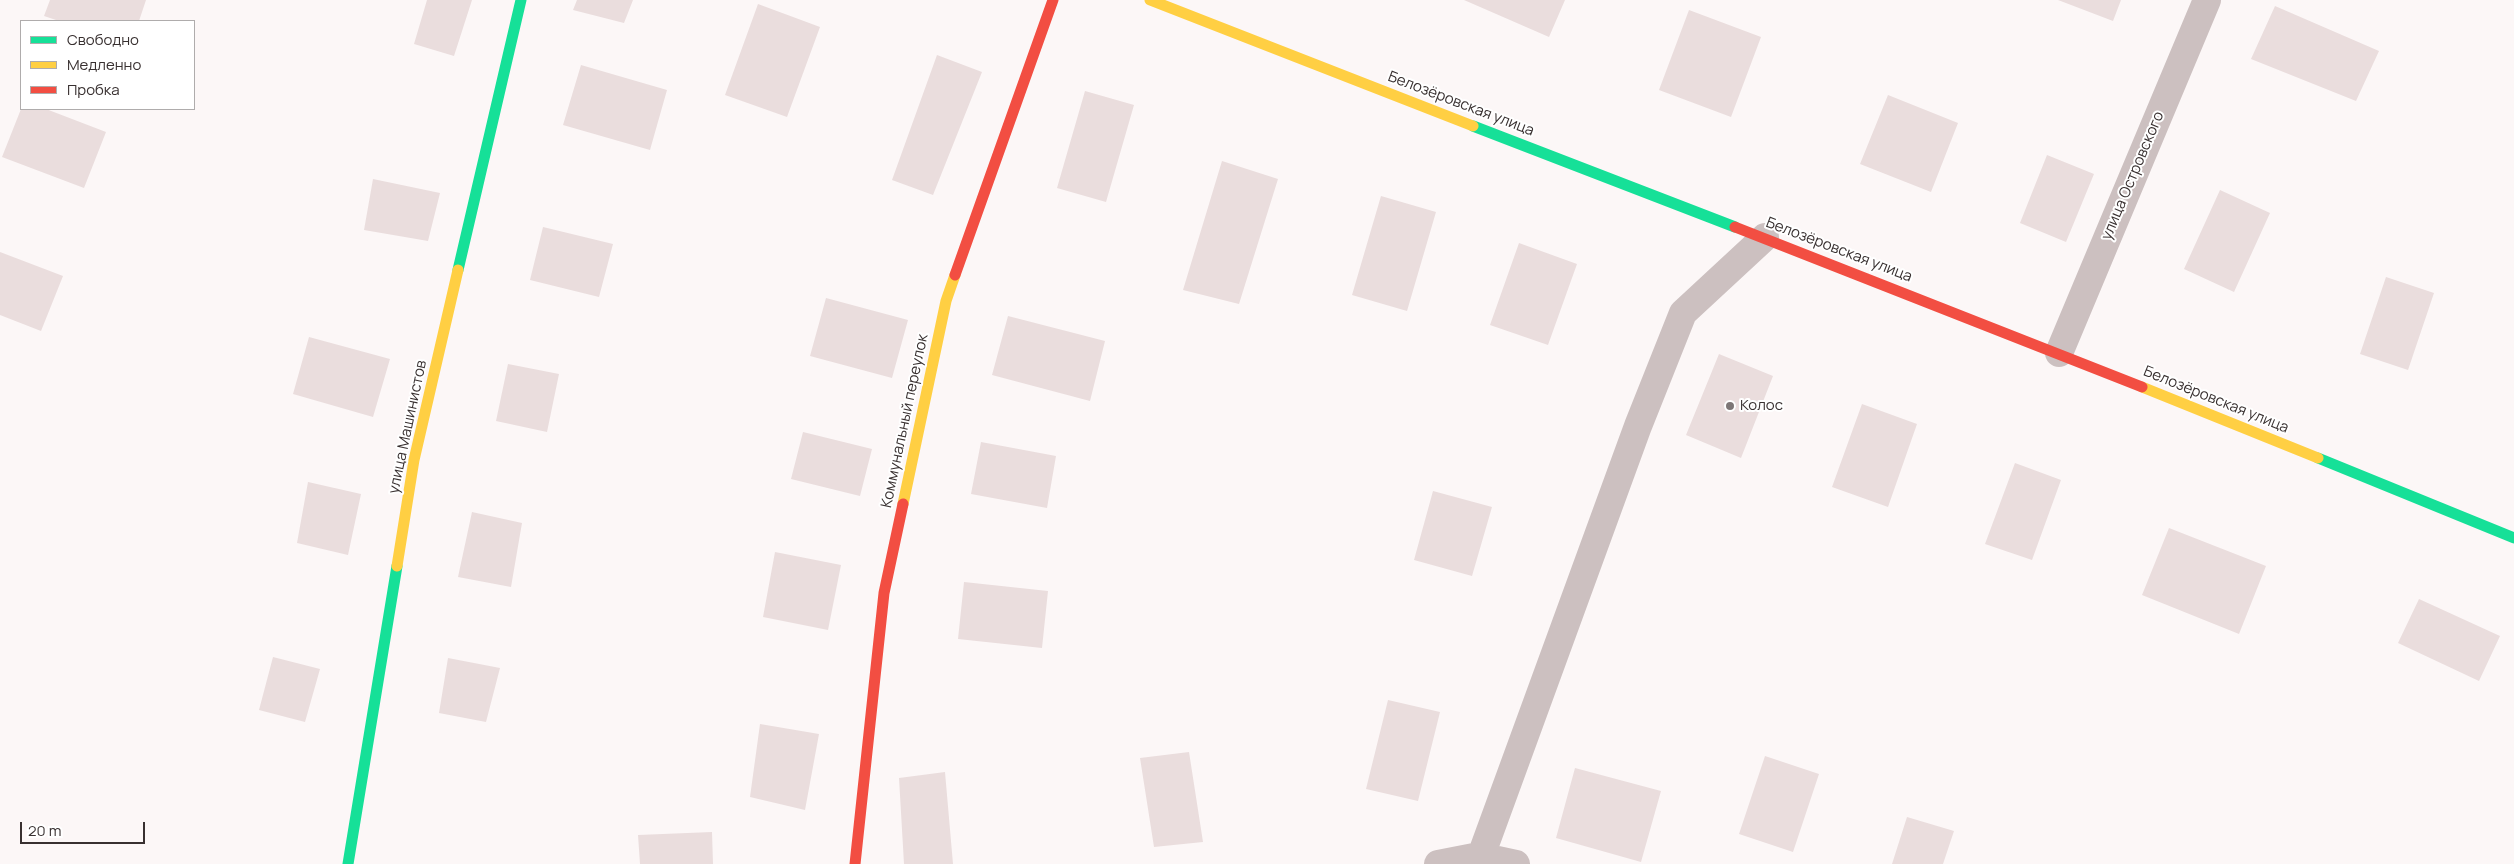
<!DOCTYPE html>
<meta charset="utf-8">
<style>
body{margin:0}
#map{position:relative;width:2514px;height:864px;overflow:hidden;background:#fcf7f7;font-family:Manrope,sans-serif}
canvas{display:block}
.legend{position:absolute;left:20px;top:20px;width:175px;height:90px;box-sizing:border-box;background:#fff;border:1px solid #afacac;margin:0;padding:6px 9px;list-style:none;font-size:15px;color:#383030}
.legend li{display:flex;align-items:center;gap:10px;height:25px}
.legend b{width:25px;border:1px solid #afacac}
.scale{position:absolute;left:20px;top:822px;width:125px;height:22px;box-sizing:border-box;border:2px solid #383030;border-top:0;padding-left:6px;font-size:15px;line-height:18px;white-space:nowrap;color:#383030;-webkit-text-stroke:4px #fff;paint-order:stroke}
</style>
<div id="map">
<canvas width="2514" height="864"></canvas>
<ul class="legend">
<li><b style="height:6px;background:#16e098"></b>Свободно</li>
<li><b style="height:6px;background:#ffcf43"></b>Медленно</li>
<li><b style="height:6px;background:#f24e42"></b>Пробка</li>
</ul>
<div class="scale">20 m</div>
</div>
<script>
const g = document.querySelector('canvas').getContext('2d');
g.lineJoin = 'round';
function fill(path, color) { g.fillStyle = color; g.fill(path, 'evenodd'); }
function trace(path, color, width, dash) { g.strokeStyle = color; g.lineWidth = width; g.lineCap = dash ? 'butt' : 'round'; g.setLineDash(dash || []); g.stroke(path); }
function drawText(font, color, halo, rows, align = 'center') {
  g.font = font + ' Manrope,sans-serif'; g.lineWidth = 4; g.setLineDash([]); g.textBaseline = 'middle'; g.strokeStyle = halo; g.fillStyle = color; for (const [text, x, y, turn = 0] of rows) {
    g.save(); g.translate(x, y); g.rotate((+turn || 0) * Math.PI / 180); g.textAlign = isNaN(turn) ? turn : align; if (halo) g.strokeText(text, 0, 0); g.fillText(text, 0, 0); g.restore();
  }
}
fill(new Path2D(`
 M50 0H146L139 21H59L44 16Z
 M427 0H472L454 56 414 44Z
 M577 0H633L624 23 573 10Z
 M1464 0H1565L1549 37Z
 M2058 0H2121L2113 21Z
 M758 4 820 27 787 117 725 95Z
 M2275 6 2379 51 2356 101 2251 59Z
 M1689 10 1761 37 1731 117 1659 90Z
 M937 55 982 72 933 195 892 180Z
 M581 65 667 90 650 150 563 125Z
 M1085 91 1134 105 1106 202 1057 188Z
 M1888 95 1958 123 1931 192 1860 164Z
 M21 109H46L106 132 84 188 2 157Z
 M2047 155 2094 174 2066 242 2020 223Z
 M1222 161 1278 179 1239 304 1183 290Z
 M373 179 440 193 428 241 364 230Z
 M2220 190 2270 213 2234 292 2184 269Z
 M1381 196 1436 212 1407 311 1352 295Z
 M543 227 613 244 599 297 530 280Z
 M1519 243 1577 264 1548 345 1490 325Z
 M0 252 63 276 41 331 0 315Z
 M2386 277 2434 293 2408 370 2360 354Z
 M826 298 908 320 892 378 810 356Z
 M1008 316 1105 341 1090 401 992 375Z
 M309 337 390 359 373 417 293 394Z
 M1719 354 1773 376 1741 458 1686 435Z
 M508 364 559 374 547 432 496 421Z
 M1862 404 1917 424 1888 507 1832 487Z
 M803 432 872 449 860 496 791 479Z
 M981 442 1056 456 1047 508 971 494Z
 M2015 463 2061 480 2032 560 1985 544Z
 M308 482 361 494 348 555 297 543Z
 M1433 491 1492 507 1472 576 1414 560Z
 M472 512 522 523 511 587 458 577Z
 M2169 528 2266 566 2239 634 2142 595Z
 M775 552 841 565 828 630 763 617Z
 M964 582 1048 591 1042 648 958 639Z
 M2419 599 2500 636 2479 681 2398 643Z
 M273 657 320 669 305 722 259 710Z
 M448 658 500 668 486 722 439 713Z
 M1388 700 1440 712 1418 801 1366 789Z
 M760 724 819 734 805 810 750 797Z
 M1189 752 1203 842 1154 847 1140 758Z
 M1765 756 1819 774 1793 852 1739 834Z
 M1575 768 1661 791 1641 862 1556 838Z
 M945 772 953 864H904L899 778Z
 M1907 817 1954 831 1943 864H1892Z
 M712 832 713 864H640L638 835Z`), '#eadddd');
trace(new Path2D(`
 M2059 353 2207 0
 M1438 864 1479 856 1516 864
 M1478 864 1638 426 1683 313 1765 237`), '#ccc0c0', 28);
trace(new Path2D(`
 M1473 126 1735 227
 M458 270 521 0
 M2318 458 2514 538
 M348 864 397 566`), '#16e098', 11);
trace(new Path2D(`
 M1150 0 1473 126
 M2142 387 2318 458
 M903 504 946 301 955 275
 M397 566 414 460 458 270`), '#ffcf43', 11);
trace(new Path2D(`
 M1735 227 2142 387
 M955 275 1053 0
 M855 864 884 593 903 504`), '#f24e42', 11);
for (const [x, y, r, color] of [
 [1730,406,5,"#7d7676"]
]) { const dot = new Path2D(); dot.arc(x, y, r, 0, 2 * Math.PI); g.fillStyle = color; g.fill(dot); trace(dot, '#fff', 2); }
drawText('15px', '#383030', '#fff', [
 ["Белозёровская улица",1461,104,21],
 ["улица Островского",2133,176,-67],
 ["Белозёровская улица",1839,250,21],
 ["Белозёровская улица",2216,400,22],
 ["Коммунальный переулок",905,421,-78],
 ["улица Машинистов",408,427,-78]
]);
drawText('15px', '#383030', '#fff', [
 ["Колос",1740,406]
], 'left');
</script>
